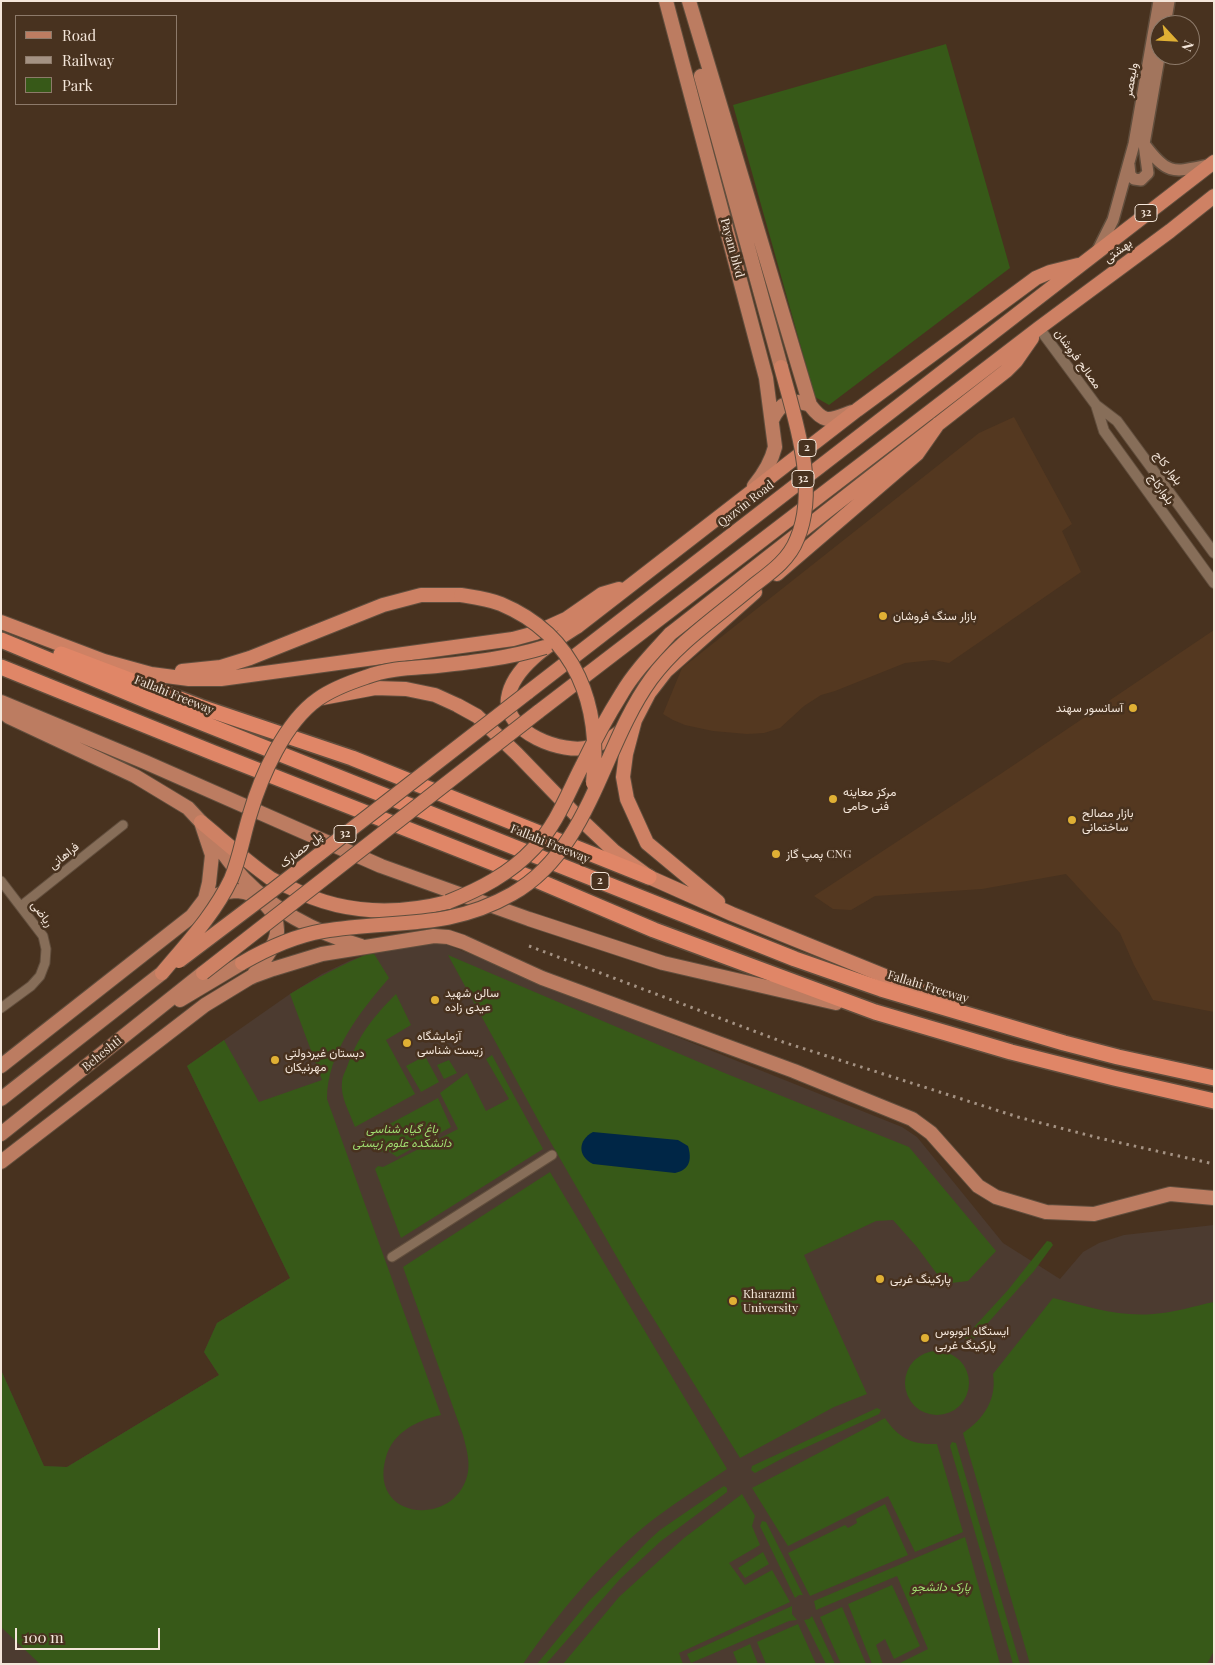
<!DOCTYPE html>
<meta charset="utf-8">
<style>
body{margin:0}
#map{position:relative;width:1215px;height:1665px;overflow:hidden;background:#48321f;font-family:"Playfair Display",serif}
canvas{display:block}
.frame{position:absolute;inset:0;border:2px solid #f4e6da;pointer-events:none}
.legend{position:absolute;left:15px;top:15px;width:162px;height:90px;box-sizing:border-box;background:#48321f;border:1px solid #8d7a6a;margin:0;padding:6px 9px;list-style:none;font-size:15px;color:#f4e6da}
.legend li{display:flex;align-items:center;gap:10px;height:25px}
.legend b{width:25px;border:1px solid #8d7a6a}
.north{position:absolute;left:1150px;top:15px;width:50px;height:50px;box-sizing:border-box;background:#48321f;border:1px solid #8d7a6a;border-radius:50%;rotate:115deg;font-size:14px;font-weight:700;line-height:20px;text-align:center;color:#f4e6da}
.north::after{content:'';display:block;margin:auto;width:18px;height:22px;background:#e0b034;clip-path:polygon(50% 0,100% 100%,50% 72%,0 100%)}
.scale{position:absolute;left:15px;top:1628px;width:145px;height:22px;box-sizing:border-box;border:2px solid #f4e6da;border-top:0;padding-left:6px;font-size:15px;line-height:18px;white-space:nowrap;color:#f4e6da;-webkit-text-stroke:4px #48321f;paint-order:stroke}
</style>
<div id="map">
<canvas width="1215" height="1665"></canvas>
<div class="frame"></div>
<ul class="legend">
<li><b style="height:6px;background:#bc7c61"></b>Road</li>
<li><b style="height:6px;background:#a49283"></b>Railway</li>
<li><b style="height:14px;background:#375918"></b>Park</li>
</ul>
<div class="north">N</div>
<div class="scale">100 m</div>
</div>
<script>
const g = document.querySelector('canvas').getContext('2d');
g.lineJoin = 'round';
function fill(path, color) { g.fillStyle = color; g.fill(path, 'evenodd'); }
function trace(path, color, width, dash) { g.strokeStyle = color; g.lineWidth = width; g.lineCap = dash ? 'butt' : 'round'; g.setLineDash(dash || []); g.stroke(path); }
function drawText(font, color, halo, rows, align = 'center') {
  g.font = font + ' "Playfair Display",Vazirmatn,serif'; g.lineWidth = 5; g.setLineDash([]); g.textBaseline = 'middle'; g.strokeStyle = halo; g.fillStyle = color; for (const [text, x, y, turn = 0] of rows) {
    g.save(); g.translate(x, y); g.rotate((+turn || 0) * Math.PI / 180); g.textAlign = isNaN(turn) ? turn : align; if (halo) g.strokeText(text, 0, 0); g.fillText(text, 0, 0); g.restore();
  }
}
fill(new Path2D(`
 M1014 417 1072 524 1062 531 1081 572 949 663 933 660 905 663 835 691 821 695 804 706 780 728 764 733 747 734 713 731 685 725 673 720 663 714 682 668 979 433Z
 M1214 630V1012L1153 1000 1134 965 1120 933 1066 874 982 889 875 896 851 910 833 909 814 896 1002 773Z`), '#543820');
fill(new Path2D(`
 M440 942 902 1127 917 1137 1003 1243 1060 1279 1083 1252 1099 1243 1124 1235 1214 1225V1664H1V1370L44 1466 67 1467 219 1375 204 1352 217 1323 290 1278 187 1066 290 994 322 974 349 961 373 952Z`), '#4c3b30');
fill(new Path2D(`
 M946 44 1010 268 829 405 815 397 733 105Z
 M373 952 389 978C360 1012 327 1053 327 1099L441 1415C418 1420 393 1432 386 1457 367 1522 458 1528 468 1472 470 1460 466 1447 463 1435L403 1267 550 1172 727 1469C699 1488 671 1505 645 1526 599 1564 557 1615 523 1664H40L1 1627V1370L44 1466 67 1467 219 1375 204 1352 217 1323 290 1278 187 1066 224 1040 259 1102 322 1080 290 994C317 978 344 963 373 952Z
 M448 955 727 1074 909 1147 996 1251 968 1281 951 1283 937 1274 917 1247 893 1220 876 1221 804 1255 867 1394 834 1407 740 1458 637 1292 543 1129Z
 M396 994 411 1025 386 1040 415 1094 355 1127C350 1113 340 1097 342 1082 342 1077 345 1072 347 1067 358 1036 373 1017 396 994Z
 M492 1055 543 1149 401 1238 375 1169 378 1166 383 1167 458 1129 440 1093 467 1073 486 1111 509 1099 486 1059Z
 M425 1056 439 1082 421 1092 406 1066Z
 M449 1060 457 1073 444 1079 437 1065Z
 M438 1098 451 1127 397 1157 388 1151 377 1152 369 1135Z
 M1047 1241 1051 1242 1053 1245 1034 1271 971 1342H967L965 1337 1008 1290Z
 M1053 1298C1086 1306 1118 1317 1153 1314 1173 1313 1194 1306 1214 1302V1651L1207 1664H1030L963 1433C984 1419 997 1399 993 1374Z
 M905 1383a32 32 0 1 1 64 0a32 32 0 1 1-64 0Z
 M877 1408 881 1410 879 1414 787 1456 755 1473 751 1470 752 1466Z
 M885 1418C899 1439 913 1445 937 1444L963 1532 915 1552 888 1496 788 1546 752 1488Z
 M952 1442 956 1443 1020 1664H1013L950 1446Z
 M724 1486 727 1488V1492L661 1541 620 1579 546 1664H537L589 1601 649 1540 660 1530Z
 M742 1494 755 1516 752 1526 760 1545 729 1563 745 1585 772 1570 790 1602 679 1653 683 1664H563L619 1597 684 1538Z
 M885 1504 908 1555 810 1596 788 1553 845 1525 848 1528 857 1523 856 1519Z
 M762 1521 766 1522 803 1595H799L795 1598 760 1526Z
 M965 1537 1000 1664H898L928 1649 897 1576 816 1610 814 1601Z
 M763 1552 769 1564 745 1578 738 1568Z
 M892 1585 920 1646 894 1659 885 1639 876 1645 883 1664H872L848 1604Z
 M792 1606V1614L797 1620 789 1621 691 1663 687 1654Z
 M842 1607 866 1664H841L820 1617Z
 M812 1616 835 1664H826L804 1620 809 1619Z
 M798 1624 816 1664H766L757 1642Z
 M750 1644 758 1664H738L733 1652Z`), '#375918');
fill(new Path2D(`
 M593 1132 678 1140 688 1146C692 1159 690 1170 675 1173L593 1164C577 1156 578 1140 593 1132Z`), '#002646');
const minor = new Path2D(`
 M1 881 43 936 46 949 45 963 40 976 31 986 1 1008
 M21 906 123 825
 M392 1257 552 1155`);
const tertiary = new Path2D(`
 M1039 328 1096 405 1104 431 1214 583
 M1096 405 1117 421 1214 553`);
const secondary = new Path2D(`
 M1165 25 1169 1
 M1145 145C1168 176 1174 172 1209 165
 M1129 165 1130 175 1134 179 1141 180 1148 173 1144 144 1160 52
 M1098 250 1113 220 1134 144 1159 1`);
const primary = new Path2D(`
 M666 1 766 378 775 447C771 463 764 474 754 486
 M689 1 810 405C825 425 830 420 852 412
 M701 76 781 367
 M772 420C781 402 790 398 810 405
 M1 702 145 762 381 866 529 919 663 963 836 1003
 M1 710 9 717 135 776 188 808 201 822 212 855 209 883 205 899 192 916 1 1066
 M209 833C220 849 231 865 244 879 275 911 318 933 361 946
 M214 896C221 894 229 891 237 891 258 892 278 911 277 932 276 946 260 966 252 977
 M180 1000 242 963
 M1 1099 162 973
 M1 1134 203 973
 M1 1162 205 1005 251 977 273 969 322 954 434 936 448 937 463 942 542 978 794 1071 912 1119 931 1133 978 1186 996 1197 1046 1212 1094 1214 1170 1194 1214 1198`);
const trunk = new Path2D(`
 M777 574 917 454 938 424
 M1 622 104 661 151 674 189 679H221L513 639 535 633 566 619 602 594 619 589
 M670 634 1006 371 1016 361 1032 338
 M182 671 221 667 250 658 383 605 421 595H461
 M527 693 1214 162
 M322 698 375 688 406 689 435 695 457 705 477 716 517 754 576 815 615 852 649 877 732 914 954 1004
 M538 712 1039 328 1170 231 1214 196
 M635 720C621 731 607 743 590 747 563 755 503 732 508 698 513 666 553 642 578 626L857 410 1036 278 1050 272 1078 265
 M201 822C224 841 246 861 270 878 277 882 284 885 291 888 341 914 393 916 448 902
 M718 902 647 843 627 799 623 777 626 754 635 720 649 693 666 671 755 592`);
const motorway = new Path2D(`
 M1 640 150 702 795 959 881 989 1064 1043 1118 1057 1214 1078
 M61 654 201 707 352 758 649 877
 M1 667 214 753 534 879 654 930 875 1012 1011 1052 1114 1078 1214 1101`);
trace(minor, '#614e3d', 11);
trace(tertiary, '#614e3d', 12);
trace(secondary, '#614e3d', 14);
trace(primary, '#614e3d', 16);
trace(trunk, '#614e3d', 16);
trace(motorway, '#614e3d', 18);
trace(minor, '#876e59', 9);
trace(tertiary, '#876e59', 10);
trace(secondary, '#a2755d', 11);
trace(primary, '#bc7c61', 14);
trace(trunk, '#ce8164', 14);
trace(motorway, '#e08667', 15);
trace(new Path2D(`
 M529 946 783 1042 1018 1117 1099 1138 1214 1164`), '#a49283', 3, [2.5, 5]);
const trunkBridge = new Path2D(`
 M461 595C474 597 489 599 501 604 577 636 601 706 593 783
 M448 902C480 889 510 874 534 848 557 824 567 795 582 766 594 741 607 717 622 693 635 671 653 653 670 634
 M179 961 273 890 527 693
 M242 963C268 948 294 936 323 931 392 919 447 931 512 894 591 849 601 748 651 679 678 642 718 616 753 586 770 573 789 560 797 539 819 488 795 419 781 367
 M162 973C187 943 214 915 231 879 240 858 243 836 250 814 261 776 285 722 318 699 332 689 351 682 366 677 389 668 414 668 437 666 474 662 509 658 545 647
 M203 973 538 712`);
trace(trunkBridge, '#614e3d', 16, []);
trace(trunkBridge, '#ce8164', 14);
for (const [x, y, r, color] of [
 [883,616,5,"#e0b034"],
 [1133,708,5,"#e0b034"],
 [833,799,5,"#e0b034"],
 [1072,820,5,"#e0b034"],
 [776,854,5,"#e0b034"],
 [435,1000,5,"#e0b034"],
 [407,1043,5,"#e0b034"],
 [275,1060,5,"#e0b034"],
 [880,1279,5,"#e0b034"],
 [733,1301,5,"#e0b034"],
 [925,1338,5,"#e0b034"]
]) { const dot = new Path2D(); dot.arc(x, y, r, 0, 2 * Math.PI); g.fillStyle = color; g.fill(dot); trace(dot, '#48321f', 2); }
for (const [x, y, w] of [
 [1146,213,22],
 [807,448,18],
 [803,479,22],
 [345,834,22],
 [600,881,18]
]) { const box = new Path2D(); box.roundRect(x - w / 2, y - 8.5, w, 17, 4); g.fillStyle = '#48321f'; g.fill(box); trace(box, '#f4e6da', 1); }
drawText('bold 11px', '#f4e6da', null, [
 ["32",1146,213],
 ["2",807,448],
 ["32",803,479],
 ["32",345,834],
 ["2",600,881]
]);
drawText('12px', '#f4e6da', '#48321f', [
 ["ولیعصر",1131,80,-80],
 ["Payam blvd",732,248,75],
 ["بهشتی",1118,251,-37],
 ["مصالح فروشان",1078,359,54],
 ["بلوار کاج",1168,468,53],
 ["بلوارکاج",1161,489,54],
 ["Qazvin Road",746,504,-38],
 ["Fallahi Freeway",174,695,22],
 ["Fallahi Freeway",550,844,22],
 ["پل حصارک",301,850,-38],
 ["فراهانی",64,856,-39],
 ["ریاضی",42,914,54],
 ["Fallahi Freeway",928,987,17],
 ["Beheshti",102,1054,-39]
]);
drawText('12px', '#f4e6da', '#48321f', [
 ["بازار سنگ فروشان",893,616],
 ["آسانسور سهند",1123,708,"right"],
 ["مرکز معاینه",843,792],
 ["فنی حامی",843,806],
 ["بازار مصالح",1082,813],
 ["ساختمانی",1082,827],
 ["پمپ گاز CNG",786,854],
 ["سالن شهید",445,993],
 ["عیدی زاده",445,1007],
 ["آزمایشگاه",417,1036],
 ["زیست شناسی",417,1050],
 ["دبستان غیردولتی",285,1053],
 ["مهرنیکان",285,1067],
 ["پارکینگ غربی",890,1279],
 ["Kharazmi",743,1294],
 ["University",743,1308],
 ["ایستگاه اتوبوس",935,1331],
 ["پارکینگ غربی",935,1345]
], 'left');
drawText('italic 12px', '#a0dd70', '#48321f', [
 ["باغ گیاه شناسی",402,1129],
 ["دانشکده علوم زیستی",402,1143],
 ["پارک دانشجو",941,1587]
]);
</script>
